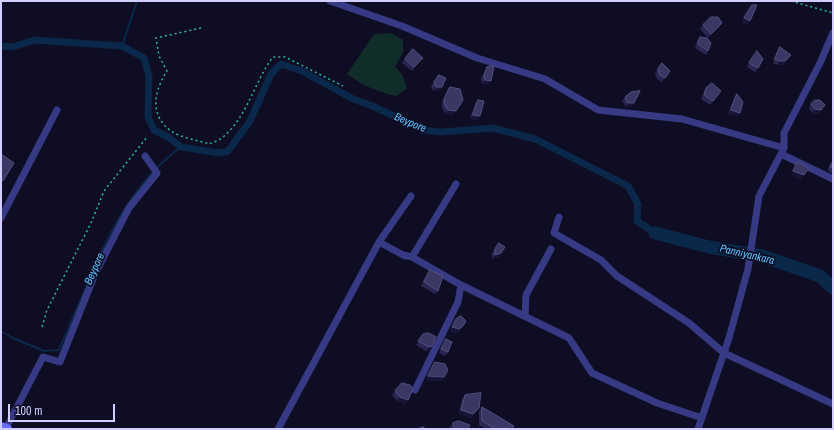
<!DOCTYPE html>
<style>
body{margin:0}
#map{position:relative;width:834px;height:430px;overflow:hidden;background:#0f0d23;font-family:"Archivo Narrow",sans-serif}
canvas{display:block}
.frame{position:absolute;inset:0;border:2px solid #d0cfff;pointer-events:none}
.scale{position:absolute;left:8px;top:404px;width:107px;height:18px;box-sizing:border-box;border:2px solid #d0cfff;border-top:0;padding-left:5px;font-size:12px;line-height:14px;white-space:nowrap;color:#d0cfff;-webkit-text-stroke:3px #0f0d23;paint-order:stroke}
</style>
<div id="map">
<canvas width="834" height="430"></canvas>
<div class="frame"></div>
<div class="scale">100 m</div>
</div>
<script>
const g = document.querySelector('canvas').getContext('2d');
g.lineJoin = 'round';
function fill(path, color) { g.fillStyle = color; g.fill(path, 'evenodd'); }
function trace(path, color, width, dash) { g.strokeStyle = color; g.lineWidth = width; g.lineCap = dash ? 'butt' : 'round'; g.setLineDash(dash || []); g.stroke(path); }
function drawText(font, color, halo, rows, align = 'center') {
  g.font = font + ' "Archivo Narrow",sans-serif'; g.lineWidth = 3.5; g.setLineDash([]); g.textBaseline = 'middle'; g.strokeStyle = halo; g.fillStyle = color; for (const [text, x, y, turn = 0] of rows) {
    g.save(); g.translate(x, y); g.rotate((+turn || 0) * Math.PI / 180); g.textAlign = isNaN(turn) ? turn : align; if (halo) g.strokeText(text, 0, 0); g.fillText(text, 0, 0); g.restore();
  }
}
fill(new Path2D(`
 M391 33 403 40V52L395 67 402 74 407 88 397 96C379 93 362 85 347 74L374 34Z`), '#102d2a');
trace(new Path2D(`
 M122 46 137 1
 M92 272C113 225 138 178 181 147
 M1 331 13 338 44 351 59 350 89 280`), '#0a2849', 2);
trace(new Path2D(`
 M1 46 12 47 35 40 122 46 144 58 149 76 148 117 154 130 168 137 181 147 219 153 228 151 250 121 271 74 281 64 302 71 353 99 370 105 424 130 442 132 493 128 535 139 628 186 638 204 637 221 655 233`), '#0a2849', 7);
trace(new Path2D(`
 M655 233 709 247 762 256 820 276 833 288`), '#0a2849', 13);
trace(new Path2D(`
 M791 1 833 13
 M201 28 156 38 159 56 167 71C154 91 149 115 171 131 181 138 198 140 209 144 214 142 220 140 223 137 248 116 254 82 273 57H285L343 86
 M42 327 47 310 91 223 104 191 147 137`), '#29b9a3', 1.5, [2, 3]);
trace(new Path2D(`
 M330 1 402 26 477 58 545 79 598 110 682 119 784 148
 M781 154 833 179
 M411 196 379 242 403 255 412 257
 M559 217 554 233 601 260 617 276 689 323 724 353 833 404
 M1 218 57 110
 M461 285 569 338 592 373 657 403 702 418
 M525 316 526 295 551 249
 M415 390 458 302 461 285 412 257 456 184
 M6 428 43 357 60 362 95 274 129 208 157 173 145 156
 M278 429 379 242
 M698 429 729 338 748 269 759 196 784 148V133L820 63 833 33`), '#363a84', 7);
trace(new Path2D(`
 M1 427 7 429`), '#666fff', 10);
fill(new Path2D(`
 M703 25 719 27 708 38 700 29Z
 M700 37 708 51 706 55 695 48 697 41Z
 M780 47 791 55 783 65H777L773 63 777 51Z
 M754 55 758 68 755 72 747 67Z
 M405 59 420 61 412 71 402 63Z
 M662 63 670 71 662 82 657 79 655 73Z
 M487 67 488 85 482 84 481 78 485 71Z
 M434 82 442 87 439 91H433L431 86Z
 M450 87 456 111 453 115 445 114 442 107V101Z
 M706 88 718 95 710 105 701 99 704 92Z
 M737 94 740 113 738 116 728 114 734 98Z
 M625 97 634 103 631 107H626L622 101Z
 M478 100 480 116 477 120 470 119 475 104Z
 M811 104 825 105 818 114 812 113 809 108Z
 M833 161V174L827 170Z
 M499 243 501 253 499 257 492 259V253Z
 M430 270 438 291 435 294 421 286 427 274Z
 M456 319 461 330 456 333 450 331 453 323Z
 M423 334 432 346 429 350 426 351 416 345Z
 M446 339 448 352 445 356 439 353Z
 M435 362 441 381 426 380 432 366Z
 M402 383 405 404 397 401 392 395Z
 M465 395 479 408 471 418 459 414 462 399Z
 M482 407 514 426 512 429H486L479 425V411Z
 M453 423 468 429H450V427Z`), '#2a2552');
fill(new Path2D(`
 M744 18 750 21 747 25 741 22Z
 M722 23 719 27 708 38 711 34Z
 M791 55 783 65H777L779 61Z
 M485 80 491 81 488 85 482 84Z
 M436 87H442L439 91H433Z
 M628 103H634L631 107H626Z
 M815 109 821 110 818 114 812 113Z
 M448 110 456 111 453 115 445 114Z
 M731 110 740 113 738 116 728 114Z
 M473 115 480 116 477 120 470 119Z
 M809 168 801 179 791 175 793 171Z
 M501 253 499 257 492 259 495 255Z
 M463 326 461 330 456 333 450 331 452 327Z
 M432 346 429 350 426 351 429 347Z
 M428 376 444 377 441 381 426 380Z
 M400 397 408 400 405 404 397 401Z
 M479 408 471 418 459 414 461 410Z`), '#171437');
const building = new Path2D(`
 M752 5H757L750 21 744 18Z
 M711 17H718L722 23 711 34 703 25Z
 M700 37 707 38 711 43 708 51 698 44Z
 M780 47 791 55 785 61H779L775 59Z
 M413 49 423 58 414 67 405 59Z
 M757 51 763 59 758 68 749 63Z
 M662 63 670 71 665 78 660 75 658 69Z
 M494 66 491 81 485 80 484 75 487 67Z
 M439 75 446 78 442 87H436L434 82Z
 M712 83 721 91 713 101 704 95 706 88Z
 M450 87 460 89 463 100 456 111 448 110 444 103 445 97Z
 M640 91 634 103H628L625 97 631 92Z
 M737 94 743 102 740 113 731 110Z
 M478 100 484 101 480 116 473 115Z
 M815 100H820L825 105 821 110 815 109 811 104Z
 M1 154 14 163 3 181 1 180Z
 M833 161V168L830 167Z
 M798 162 809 168 804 175 793 171Z
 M499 243 505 247 501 253 495 255V249Z
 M430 270 443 276 438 291 424 282Z
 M461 316 466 321 463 326 459 329 452 327 456 319Z
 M429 333 436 337 432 346 429 347 418 341 423 334Z
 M446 339 452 342 448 352 441 349Z
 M435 362 445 364 448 370 444 377 428 376Z
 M402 383 410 385 413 389 408 400 400 397 395 391Z
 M481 393 479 408 473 414 461 410 465 395Z
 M482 407 514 426 511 429H496L482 421Z
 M459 421 470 425 468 429H454L453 423Z
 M424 427 423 429H417Z`);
fill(building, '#3b3765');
trace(building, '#534f7d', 1);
drawText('italic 11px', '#5dc2ff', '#0f0d23', [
 ["Beypore",410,123,23],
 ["Panniyankara",747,255,13],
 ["Beypore",95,269,-66]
]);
</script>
